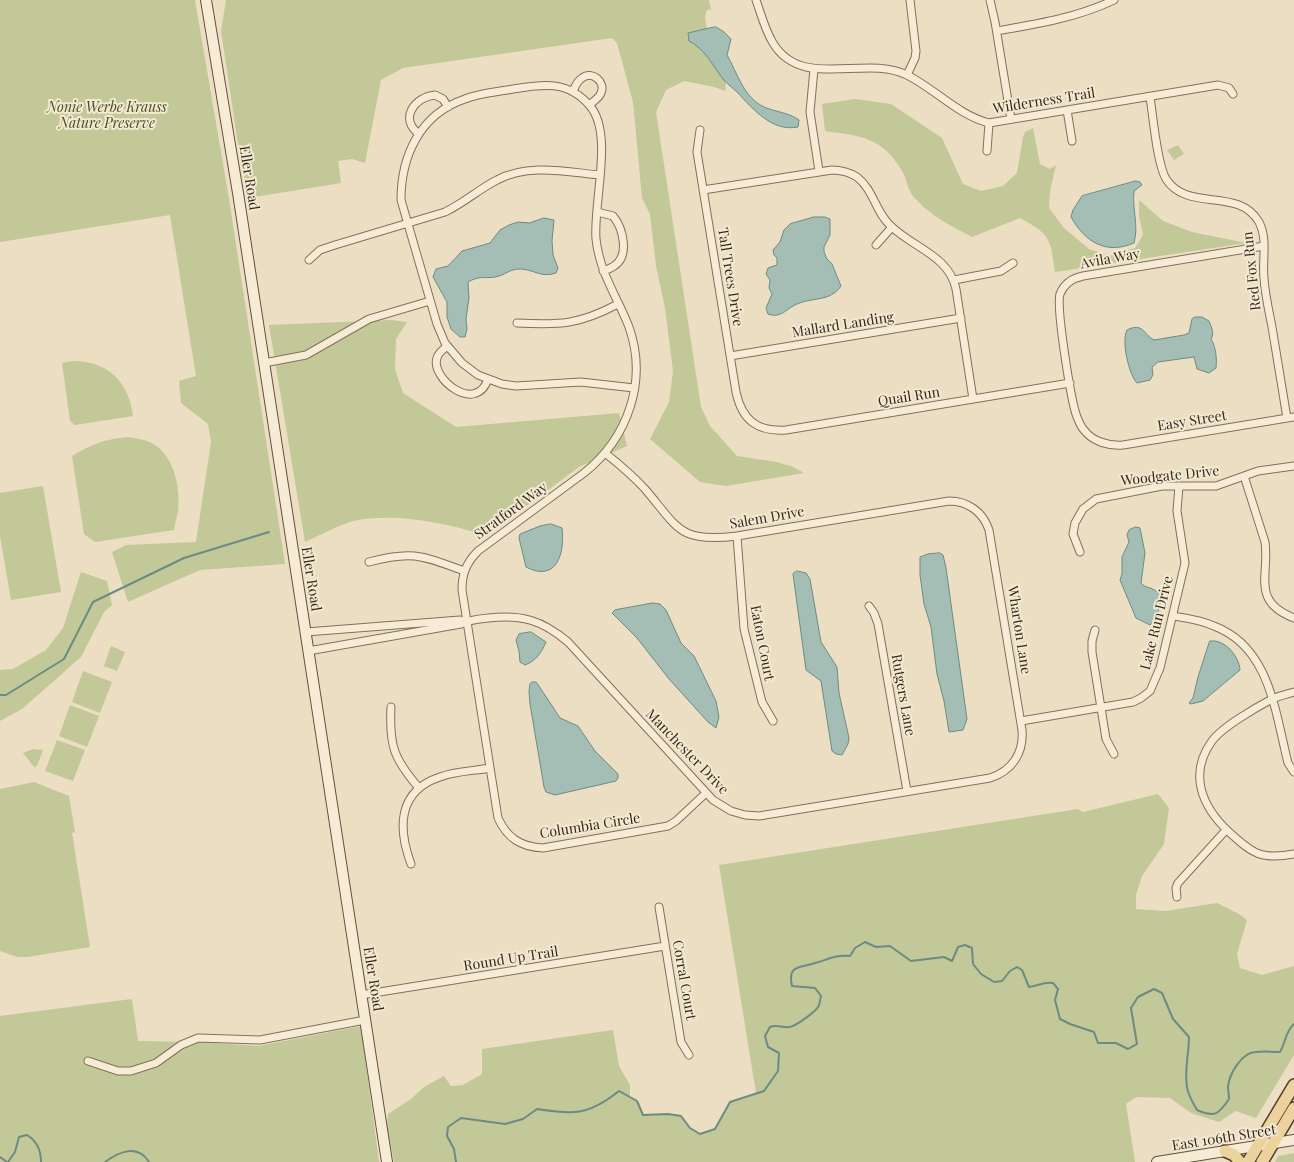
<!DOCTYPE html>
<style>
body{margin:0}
canvas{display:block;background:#ebdec2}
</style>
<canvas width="1294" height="1162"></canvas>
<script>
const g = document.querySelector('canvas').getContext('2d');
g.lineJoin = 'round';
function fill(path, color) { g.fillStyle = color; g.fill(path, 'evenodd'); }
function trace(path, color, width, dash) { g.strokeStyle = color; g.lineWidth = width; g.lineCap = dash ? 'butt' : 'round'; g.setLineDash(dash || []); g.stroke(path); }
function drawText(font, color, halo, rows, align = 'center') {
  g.font = font + ' "Playfair Display",serif'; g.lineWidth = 4; g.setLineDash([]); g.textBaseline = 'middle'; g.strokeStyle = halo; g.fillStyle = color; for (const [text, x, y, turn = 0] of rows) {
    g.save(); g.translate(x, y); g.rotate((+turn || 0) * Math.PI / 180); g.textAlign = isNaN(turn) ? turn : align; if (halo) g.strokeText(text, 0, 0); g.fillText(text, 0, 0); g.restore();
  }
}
fill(new Path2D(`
 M0 0H195L230 205 285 564 200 570 128 602 112 552 126 545 196 542 211 442 208 424 181 403 179 381 196 376 170 215 0 242Z
 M226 0H709L711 9 707 10 705 17 708 38 727 74 725 91 714 87 684 81 666 90 656 112 701 407 710 426 737 456 777 462 793 467 804 473 726 486 700 482 650 439 669 402 673 371 665 308 656 266 650 214 642 198 633 102 617 43 612 38 403 68 381 80 365 163 352 159 338 161 341 183 248 198 238 144 221 31Z
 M855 99 891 104 942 138 963 184 981 191 1003 186 1017 173 1023 137 1025 132 1033 128 1040 164 1050 169 1056 165 1050 191 1049 208 1064 228 1089 249 1109 256 1135 248 1143 235 1139 216V200L1163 221 1192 232 1246 243 1055 272C1050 238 1051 235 1020 218L972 237C951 226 929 215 913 196 907 189 907 179 902 171 882 137 862 136 825 131L822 104Z
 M1178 145 1184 154 1174 160 1167 150Z
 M392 320 407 322 396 339 395 369 403 393 456 427 619 413 627 446 579 467 486 536C450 523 396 513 358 520 345 522 318 536 305 542L269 325Z
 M73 361C108 361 129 382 133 416L75 425 70 421 62 363Z
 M128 437C134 438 141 439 147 441 173 450 181 486 178 511 177 517 175 523 174 530L95 542 84 534 72 456C92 444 105 439 128 437Z
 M43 486 61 592 11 600 0 536V493Z
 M81 572 107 581 112 605 104 612 81 657 22 709 0 721V670L13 669 46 650 63 628Z
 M111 646 125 652 117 671 104 666Z
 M83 671 112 682 100 713 72 702Z
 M70 705 99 716 87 747 59 736Z
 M57 740 85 750 73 781 45 771Z
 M33 749 43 750 37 766 34 767 23 753Z
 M34 782 69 796 75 832 72 833 90 947 27 957H17L0 951V789Z
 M1158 794 1169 808 1164 844 1142 876 1136 895V909L1166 911 1217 903 1239 914 1247 920 1237 954 1240 968 1262 975 1294 966V1055L1256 1118 1236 1111 1219 1122 1191 1113 1170 1098 1136 1097 1126 1104 1135 1162H394L387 1126 388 1114 411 1099 424 1087 444 1076 451 1086 463 1085 482 1074V1049L613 1030 619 1066 630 1085V1096L637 1101 643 1115 668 1114 681 1116 690 1128 700 1134 715 1129 730 1102 756 1093 719 865 1078 809 1083 812Z
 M132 999 138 1041 198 1042 259 1046 361 1026 379 1162H0V1016Z
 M1294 1153V1162H1275L1278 1156Z`), '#c2c897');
const water = new Path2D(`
 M716 27 724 32 731 39 727 55C737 72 743 96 762 106 774 112 788 112 799 120L798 127C772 132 754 110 737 92 733 88 727 84 723 79 713 66 705 49 689 41L688 33 709 28Z
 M1136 181 1140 182 1142 185 1134 191C1132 209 1139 226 1134 243 1106 255 1085 242 1071 217L1073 210 1082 196Z
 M814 217H825L830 219V235L824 247V252L827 259 832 264 841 286C830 302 813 297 797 304 787 308 781 319 768 314L766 308 772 294 769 288 770 280 766 274 768 268 777 265V258L774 255 773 250 780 242 784 230 790 224Z
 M544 218 554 220 552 241 553 255 558 268 556 273C541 278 535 270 521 269 510 269 508 273 499 276 487 280 482 274 468 282L469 298 466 319 467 329 465 337H460L451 329 447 317V302L433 277 436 269 448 266 462 251 490 243 500 230 509 225 518 222 529 223Z
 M1195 317H1202L1209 321C1211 326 1215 334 1211 339 1216 347 1217 359 1216 368L1209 373 1197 369 1194 357 1158 362 1152 367 1153 375 1150 380 1137 383C1129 375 1121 341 1127 330 1143 322 1143 334 1154 340L1184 335 1189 333 1192 319Z
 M551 524 562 528C565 553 557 583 526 567L519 538 520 534 540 526Z
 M1136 527 1140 528 1145 553 1141 583C1145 588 1151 587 1156 591 1166 597 1157 619 1150 625L1136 618 1120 580 1122 574V557L1129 542 1127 535 1129 530Z
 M940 553 943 555 946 568 967 719 963 730 949 732 944 701 937 674 931 627 924 604 920 575V557L928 554Z
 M797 571 806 573 810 579 821 642 837 667 839 693 849 738 848 744 842 755 836 754 832 751 821 681 806 670 793 574Z
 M653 603 660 604 666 610 681 643 694 656 716 701 719 717 716 728 708 722 669 679 637 638 612 613 615 610Z
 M531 632 546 642C542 652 536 661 525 665L520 662 519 651 516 640 519 634Z
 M1210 641C1225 639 1239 656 1240 670L1203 701 1191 704 1189 703 1193 698 1198 677Z
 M532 682H536L539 686 560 718 578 726 595 751 618 774V778L616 781 555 795 546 792 544 787 530 704 529 691 530 684Z`);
fill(water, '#a4beb6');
trace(water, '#6c8b83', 1);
trace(new Path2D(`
 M0 695H6L64 659 93 602 184 558 269 532
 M0 1157 7 1162
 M8 1162 15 1152 19 1137 27 1135C37 1141 41 1150 41 1162
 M105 1162C120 1151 138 1144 149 1162
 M456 1162 454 1149 447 1136 448 1127 461 1118 505 1124 523 1119 537 1109C574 1115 589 1115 619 1091L637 1101 643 1115 668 1114 681 1116 690 1128 700 1134 715 1129 730 1102 764 1091 778 1071 779 1053 768 1047 765 1036 770 1027C777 1024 782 1028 789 1027 795 1027 815 1012 818 1007 820 1005 820 999 821 996L815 988 792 986C787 964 801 968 815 963 830 959 834 955 850 956L855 948 865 942 876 947 890 946 911 961 944 957 952 961 958 947 965 945 972 948 973 964 981 974 994 982 1002 981 1010 971 1017 967 1022 970 1029 987C1038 986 1044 981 1053 983L1058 989 1055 1000 1060 1019 1070 1024 1094 1032 1098 1043H1116L1128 1049 1137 1044 1131 1008 1138 997 1154 989 1162 993 1173 1019 1189 1037C1189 1054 1184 1070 1187 1087 1188 1095 1193 1103 1197 1110 1215 1118 1219 1114 1229 1099 1229 1095 1228 1090 1228 1087 1229 1074 1242 1052 1256 1052 1264 1051 1272 1052 1280 1052 1286 1042 1285 1032 1294 1024`), '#6c8b83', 2);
const street = new Path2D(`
 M756 0C761 14 765 30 773 43 802 91 865 54 907 75 935 89 958 115 989 123L1218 85 1229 88 1233 94
 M990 0 995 22 1011 119
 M997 31C1037 24 1076 18 1114 0
 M814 69 810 112 819 171
 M907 75 915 58 916 51 910 0
 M573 91C575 87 577 81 582 78 592 70 606 82 601 93 599 98 593 102 589 105
 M1150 97C1153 116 1157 164 1166 179 1188 213 1238 186 1259 222 1268 239 1262 260 1264 278 1265 295 1269 311 1272 327 1277 357 1282 388 1287 418
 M1067 110 1072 141
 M700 130 697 152 736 392C742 420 757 432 786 430L1070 383
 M419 134C399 119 414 97 435 95L443 99 448 107
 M987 151 989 123
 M703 190 832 170C841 170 849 172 857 177 874 190 876 214 892 227 914 248 949 256 956 289L973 399
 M597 212 613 216C623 228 630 256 614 266 611 268 607 270 603 271
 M876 245 892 227
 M1264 246 1083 276C1073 278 1064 284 1060 294 1056 307 1071 402 1077 417 1079 422 1081 427 1084 430 1093 442 1109 446 1123 445L1294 417
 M309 260 320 250 335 245 445 212C464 203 479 189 497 180 528 163 567 172 599 175
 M954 280 1001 271 1013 263
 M517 323C561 325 578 325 618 304
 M447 346C443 350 438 353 437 358 430 378 476 415 488 379
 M730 356 961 318
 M264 363 306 355 369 319 430 301
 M634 388 581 382 516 386 502 384 478 375 462 363 445 343 437 324 401 200C401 156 420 114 465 99 480 93 497 92 513 89 543 84 568 80 590 106 614 134 593 202 596 239 600 274 617 296 629 327 648 381 628 438 584 473L478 551C466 563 462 574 462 590L498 818C507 838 521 847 543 848L668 826 676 821 706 793
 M1244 476 1265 542C1270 574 1250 601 1294 618
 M737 536 744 629 762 702 773 721
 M1080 552 1073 534 1075 523 1083 509 1096 499 1162 486H1216L1258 471 1294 466
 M369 562C413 550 423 556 464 571
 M869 606 874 613 878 624 907 791
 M1173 616C1186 618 1201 620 1214 626 1270 647 1275 712 1288 763L1294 772
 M1095 630 1092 641V652L1106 739 1114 754
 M306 632 460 620
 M308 651 461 624C469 620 478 619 488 618 521 614 542 620 568 642L713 800 731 811 745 815 759 816 990 778C1012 771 1024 753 1022 730L989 530C983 512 968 501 949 501L737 536C679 543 679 529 645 489 633 476 619 464 605 453
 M1294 692C1287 694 1279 696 1272 699 1257 707 1222 727 1212 741 1188 774 1202 807 1229 832 1253 854 1261 860 1294 854
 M391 707C389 746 394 759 419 788
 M1021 721 1133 702 1141 698 1150 691 1160 668 1185 563 1177 511 1179 486
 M411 864C398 829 397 791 440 777 455 771 474 771 490 768
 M1177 897 1176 888 1178 883 1226 830
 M659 907 681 1042 689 1055
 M361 995 665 946
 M88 1061 118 1071H131L156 1063 181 1045 198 1038 260 1040 365 1020`);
const secondary = new Path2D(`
 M206 0 238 193 387 1162
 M1157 1162 1294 1140`);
const primary = new Path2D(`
 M1225 1151 1234 1155 1240 1162
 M1248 1162 1294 1085
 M1262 1162 1294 1108`);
trace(street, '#83705b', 9);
trace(secondary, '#65513e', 12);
trace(primary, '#513e2f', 14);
trace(street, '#f6ecd5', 7);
trace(secondary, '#f6ecd5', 10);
trace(primary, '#ecd29c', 11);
drawText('14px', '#34281e', '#f3e9d1', [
 ["Wilderness Trail",1044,101,-9],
 ["Eller Road",249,178,81],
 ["Avila Way",1110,259,-10],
 ["Red Fox Run",1252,271,-96],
 ["Tall Trees Drive",730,277,81],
 ["Mallard Landing",843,325,-9],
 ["Quail Run",909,397,-9],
 ["Easy Street",1192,421,-9],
 ["Woodgate Drive",1170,476,-6],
 ["Stratford Way",511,511,-36],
 ["Salem Drive",767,518,-10],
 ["Eller Road",311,579,81],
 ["Lake Run Drive",1157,623,-76],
 ["Wharton Lane",1019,630,81],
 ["Eaton Court",762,643,79],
 ["Rutgers Lane",903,695,80],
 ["Manchester Drive",687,752,46],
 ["Columbia Circle",590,826,-9],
 ["Round Up Trail",511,959,-9],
 ["Eller Road",373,979,81],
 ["Corral Court",684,980,80],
 ["East 106th Street",1224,1138,-9]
]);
drawText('italic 14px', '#454f26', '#f3e9d1', [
 ["Nonie Werbe Krauss",107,108],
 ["Nature Preserve",107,124]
]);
</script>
